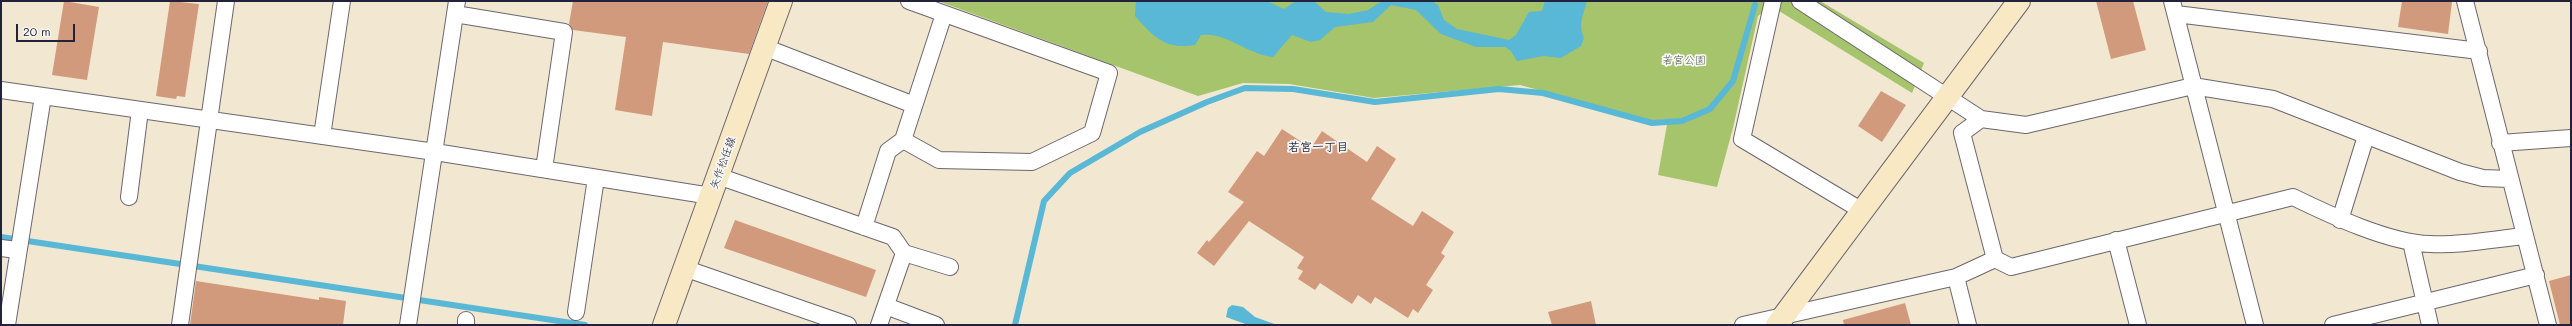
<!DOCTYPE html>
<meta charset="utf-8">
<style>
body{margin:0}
#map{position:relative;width:2572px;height:326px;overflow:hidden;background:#f2e7d0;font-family:Mali,sans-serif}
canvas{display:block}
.frame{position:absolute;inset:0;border:2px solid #22223b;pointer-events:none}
.scale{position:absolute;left:16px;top:24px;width:59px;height:18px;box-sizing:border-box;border:2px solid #22223b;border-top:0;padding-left:5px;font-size:12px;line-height:14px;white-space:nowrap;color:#22223b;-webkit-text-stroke:3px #f6f6f2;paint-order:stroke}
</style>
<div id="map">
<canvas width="2572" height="326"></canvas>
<div class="frame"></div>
<div class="scale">20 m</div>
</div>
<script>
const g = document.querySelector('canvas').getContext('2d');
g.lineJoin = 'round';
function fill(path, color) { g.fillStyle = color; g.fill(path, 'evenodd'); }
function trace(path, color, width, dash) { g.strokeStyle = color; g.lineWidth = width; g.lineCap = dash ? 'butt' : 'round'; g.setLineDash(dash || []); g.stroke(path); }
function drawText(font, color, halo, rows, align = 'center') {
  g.font = font + ' Mali,"Klee One",sans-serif'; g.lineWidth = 3.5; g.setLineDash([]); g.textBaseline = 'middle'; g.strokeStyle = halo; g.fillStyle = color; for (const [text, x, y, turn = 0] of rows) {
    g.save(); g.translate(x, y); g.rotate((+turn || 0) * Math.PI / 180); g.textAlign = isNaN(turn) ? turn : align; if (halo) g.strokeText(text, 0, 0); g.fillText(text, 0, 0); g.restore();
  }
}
fill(new Path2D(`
 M938 1H1820L1924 63 1912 93 1771 6 1758 16 1733 128 1717 187 1658 175 1668 119 1653 121 1520 85 1374 98 1289 84 1243 83 1198 96Z`), '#a5c46c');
fill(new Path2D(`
 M1136 1H1267L1284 9 1296 1H1314L1326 12 1349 14 1368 10 1382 1H1432L1438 5 1444 20 1457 29 1509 40 1516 35 1529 12 1542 11 1545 1H1587C1583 16 1578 24 1584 38L1581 46 1561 58 1543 56 1517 61 1511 51 1505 47H1476L1441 34 1416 10 1391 5 1373 22 1335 27 1320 40 1311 42 1292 35 1273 57C1246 54 1227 32 1201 35L1195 45C1165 50 1154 37 1135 16Z
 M1232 305 1243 307 1255 317 1277 325H1248L1226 317 1228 308Z`), '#58b8d6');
trace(new Path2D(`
 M1 237 585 325
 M1015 325 1044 201 1070 173 1140 132 1207 102 1245 88 1293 89 1375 102 1499 89 1543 93 1652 123 1682 121 1710 109 1733 81 1755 5`), '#58b8d6', 6);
fill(new Path2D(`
 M64 1 99 7 87 80 52 75Z
 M170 1 199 4 185 97 177 96 176 99 156 96Z
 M573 1H768L749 54 663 42 652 116 615 110 626 37 573 30 569 24Z
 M2096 1H2133L2146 50 2111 59Z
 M2402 1 2452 2 2448 34 2398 27Z
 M1881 91 1906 105 1882 142 1858 126Z
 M1282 129 1311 148 1322 131 1367 162 1377 146 1396 159 1371 199 1413 226 1422 211 1454 232 1441 253 1445 256 1426 285 1433 290 1418 313 1413 309 1408 318 1375 297 1371 304 1358 295 1352 304 1320 283 1315 290 1298 279 1303 271 1297 268 1304 257 1249 221 1214 266 1197 253 1207 240 1209 242 1244 202 1228 192 1257 151 1264 156Z
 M735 220 876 270 866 297 724 248Z
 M2571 275V325H2560L2549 281Z
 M196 281 319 300V297L346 301 343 325H190Z
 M1591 301 1596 325H1552L1548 312Z
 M1905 303 1911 325H1844L1843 320Z`), '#d29a7c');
const street = new Path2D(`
 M909 1 1109 73 1092 133 1032 162 939 160 903 140 944 14
 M1773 1 1742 139 1864 212
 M1800 1 1981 119 2026 125 2193 86 2273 99 2460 172 2483 178 2509 179
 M2172 1 2255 325
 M2465 1 2548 325
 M455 14 564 32 544 169
 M2176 14 2479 51
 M764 47 914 105
 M1 90 435 152 711 196
 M1981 119 1962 133 1995 259
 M322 136 342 1
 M2500 143 2571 138
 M718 176 893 237 904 253 879 325
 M129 197 140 110
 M2340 220 2366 136
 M864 227 888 151 903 140
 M2116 240 2138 325
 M2411 242 2430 325
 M1 248 17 250
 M904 253 950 267
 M684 268 848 325
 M1956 277 1968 325
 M886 306 936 325
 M576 312 596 178
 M7 325 43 96
 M180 325 226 1
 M408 325 457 1
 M466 325V320
 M1743 325 1956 277 1995 259 2011 267 2293 197C2330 215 2389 243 2430 244 2461 246 2494 239 2525 236
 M2333 325 2536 275`);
const secondary = new Path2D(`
 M664 325 781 1
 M1777 325 2019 1`);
trace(street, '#6b676f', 18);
trace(secondary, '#6b676f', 24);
trace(street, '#fff', 16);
trace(secondary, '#f8e8c3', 22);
drawText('11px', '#505b4c', '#f6f6f2', [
 ["若宮公園",1684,61]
]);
drawText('11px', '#22223b', '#f6f6f2', [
 ["矢作松任線",723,163,-70]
]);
drawText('bold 12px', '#22223b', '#f6f6f2', [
 ["若宮一丁目",1318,147]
]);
</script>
